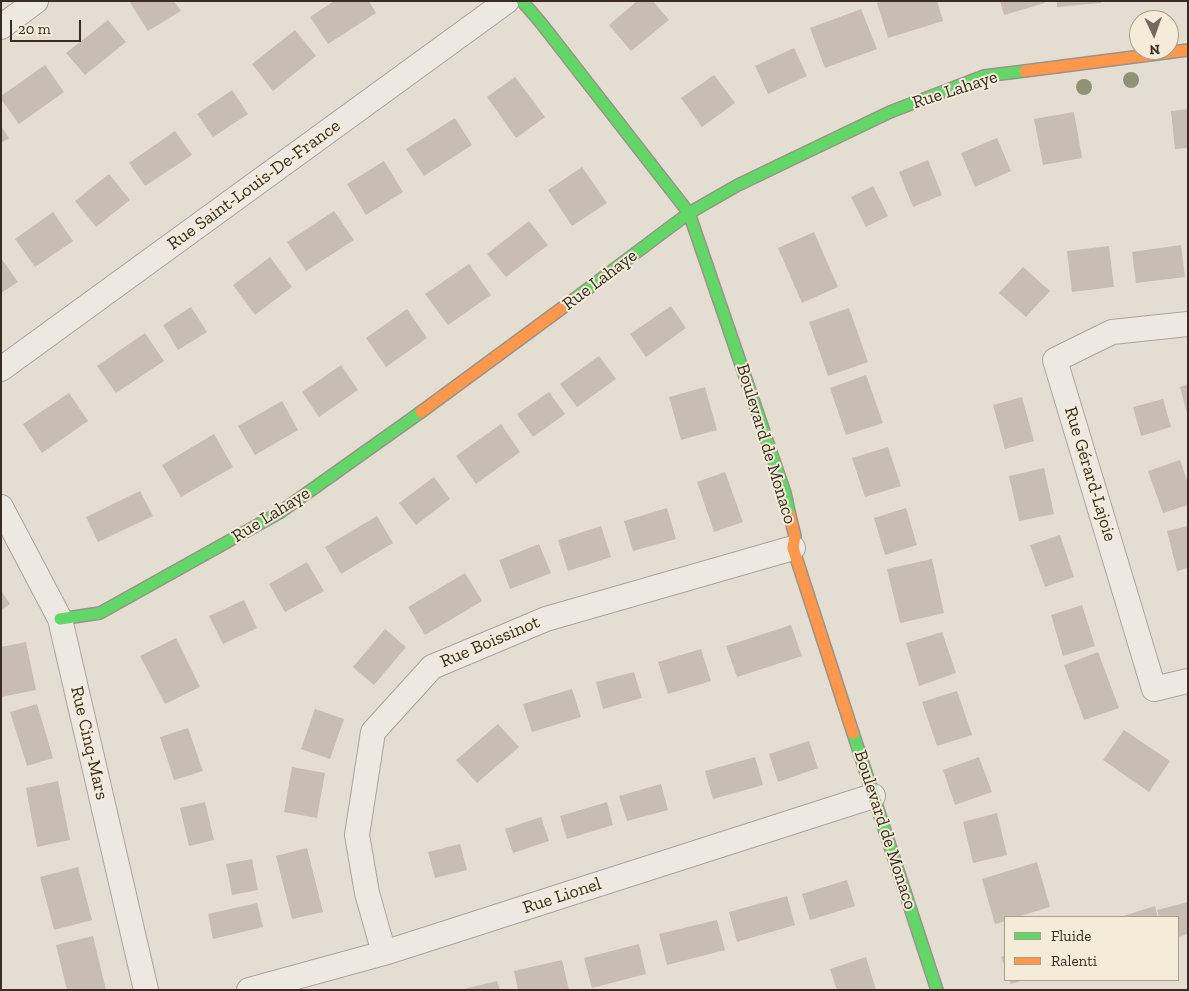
<!DOCTYPE html>
<meta charset="utf-8">
<style>
body{margin:0}
#map{position:relative;width:1189px;height:991px;overflow:hidden;background:#e4ded2;font-family:"Zilla Slab",serif}
canvas{display:block}
.frame{position:absolute;inset:0;border:2px solid #392c22;pointer-events:none}
.legend{position:absolute;left:1004px;top:916px;width:175px;height:65px;box-sizing:border-box;background:#f4ebd9;border:1px solid #a99f90;margin:0;padding:6px 9px;list-style:none;font-size:15px;color:#392c22}
.legend li{display:flex;align-items:center;gap:10px;height:25px}
.legend b{width:25px;border:1px solid #a99f90}
.north{position:absolute;left:1129px;top:10px;width:50px;height:50px;box-sizing:border-box;background:#f4ebd9;border:1px solid #a99f90;border-radius:50%;rotate:177deg;font-size:14px;font-weight:700;line-height:20px;text-align:center;color:#392c22}
.north::after{content:'';display:block;margin:auto;width:18px;height:22px;background:#756a60;clip-path:polygon(50% 0,100% 100%,50% 72%,0 100%)}
.scale{position:absolute;left:10px;top:20px;width:71px;height:22px;box-sizing:border-box;border:2px solid #392c22;border-top:0;padding-left:6px;font-size:15px;line-height:18px;white-space:nowrap;color:#392c22;-webkit-text-stroke:4px #f4ebd9;paint-order:stroke}
</style>
<div id="map">
<canvas width="1189" height="991"></canvas>
<div class="frame"></div>
<ul class="legend">
<li><b style="height:6px;background:#63d668"></b>Fluide</li>
<li><b style="height:6px;background:#ff974d"></b>Ralenti</li>
</ul>
<div class="north">N</div>
<div class="scale">20 m</div>
</div>
<script>
const g = document.querySelector('canvas').getContext('2d');
g.lineJoin = 'round';
function fill(path, color) { g.fillStyle = color; g.fill(path, 'evenodd'); }
function trace(path, color, width, dash) { g.strokeStyle = color; g.lineWidth = width; g.lineCap = dash ? 'butt' : 'round'; g.setLineDash(dash || []); g.stroke(path); }
function drawText(font, color, halo, rows, align = 'center') {
  g.font = font + ' "Zilla Slab",serif'; g.lineWidth = 4; g.setLineDash([]); g.textBaseline = 'middle'; g.strokeStyle = halo; g.fillStyle = color; for (const [text, x, y, turn = 0] of rows) {
    g.save(); g.translate(x, y); g.rotate((+turn || 0) * Math.PI / 180); g.textAlign = isNaN(turn) ? turn : align; if (halo) g.strokeText(text, 0, 0); g.fillText(text, 0, 0); g.restore();
  }
}
fill(new Path2D(`
 M129 1H174L181 11 148 31Z
 M334 1H369L376 13 328 44 310 17Z
 M637 1H653L669 20 631 51 609 25Z
 M884 1H937L943 21 888 38 877 3Z
 M1000 1H1044L1045 3 1004 15Z
 M1057 1H1101V3L1057 7Z
 M861 9 877 49 825 68 810 28Z
 M108 20 126 42 85 75 66 53Z
 M295 30 316 56 273 91 252 64Z
 M794 48 807 76 768 94 755 66Z
 M45 65 64 92 19 124 1 99V96Z
 M714 75 735 103 702 127 681 98Z
 M515 77 545 117 516 138 487 97Z
 M232 90 248 114 213 137 197 114Z
 M1188 109V148L1175 149 1171 111Z
 M1074 112 1082 158 1043 165 1034 119Z
 M455 118 472 145 424 176 406 149Z
 M1 126 9 138 1 143Z
 M175 131 192 155 145 186 129 163Z
 M997 138 1011 171 975 187 961 153Z
 M928 160 942 195 913 207 899 172Z
 M384 161 403 192 366 215 347 184Z
 M582 167 607 203 572 226 548 190Z
 M109 174 130 200 96 227 75 201Z
 M873 186 888 216 866 227 851 197Z
 M334 211 354 240 306 271 287 242Z
 M53 212 73 241 35 267 15 239Z
 M529 221 548 245 506 277 487 254Z
 M814 232 838 287 802 303 778 248Z
 M1181 245 1185 277 1136 283 1132 252Z
 M1109 246 1114 287 1072 292 1067 251Z
 M270 257 292 287 255 315 233 285Z
 M1 258 18 282 1 293Z
 M469 264 491 295 448 325 425 294Z
 M1023 267 1050 291 1026 317 999 293Z
 M671 306 686 328 646 357 630 334Z
 M191 307 207 332 178 350 163 325Z
 M849 308 868 362 828 376 809 322Z
 M407 309 427 338 386 367 366 338Z
 M145 333 164 361 116 393 97 366Z
 M599 356 616 379 577 407 560 384Z
 M341 365 358 390 319 417 302 392Z
 M866 375 883 423 846 435 830 388Z
 M1188 384V413H1187L1180 387Z
 M705 387 717 430 681 440 669 397Z
 M549 392 565 414 533 437 517 414Z
 M69 393 88 421 42 453 23 424Z
 M1022 397 1034 441 1005 449 993 405Z
 M1163 399 1171 427 1141 436 1133 407Z
 M282 401 298 430 255 455 238 426Z
 M501 424 520 452 476 484 456 456Z
 M214 434 233 467 181 497 162 465Z
 M888 447 901 486 865 497 852 458Z
 M1180 460 1188 483V505L1163 513 1148 471Z
 M1044 468 1054 514 1019 521 1009 476Z
 M725 472 743 522 714 532 697 482Z
 M434 477 450 499 416 525 399 503Z
 M140 491 153 516 98 542 86 517Z
 M667 508 676 539 633 551 624 521Z
 M906 508 917 545 885 555 874 518Z
 M377 516 393 543 341 574 325 547Z
 M601 526 611 557 568 571 558 540Z
 M1188 526V568L1177 571 1167 531Z
 M1060 535 1074 577 1045 587 1030 545Z
 M539 544 551 573 510 589 499 560Z
 M932 559 944 613 900 623 887 569Z
 M307 562 324 591 285 612 269 584Z
 M465 573 482 601 425 635 408 607Z
 M1 591 10 604 1 610Z
 M244 600 257 628 223 644 209 616Z
 M1082 605 1095 646 1063 656 1051 615Z
 M791 625 802 656 737 677 726 646Z
 M385 629 406 647 374 685 353 667Z
 M942 632 956 673 919 686 906 643Z
 M176 638 200 687 165 704 140 656Z
 M26 642 36 690 1 697V647Z
 M701 649 711 681 668 694 658 662Z
 M1098 652 1119 708 1084 720 1064 665Z
 M634 672 642 698 603 709 596 682Z
 M572 689 581 717 532 732 523 704Z
 M957 691 972 735 937 746 922 702Z
 M37 704 53 758 27 766 10 712Z
 M315 709 344 719 330 759 301 749Z
 M498 724 519 747 477 783 456 760Z
 M188 728 203 771 174 780 160 737Z
 M1124 730 1170 761 1149 792 1103 760Z
 M809 741 818 768 778 782 769 754Z
 M755 757 763 785 713 799 705 771Z
 M979 757 992 792 955 805 943 770Z
 M292 767 325 773 317 818 284 812Z
 M58 781 70 840 37 847 26 788Z
 M661 784 668 810 627 821 619 796Z
 M205 802 214 840 189 846 180 808Z
 M607 802 613 825 567 839 560 816Z
 M997 813 1007 855 973 863 963 822Z
 M541 817 549 841 513 853 505 829Z
 M460 844 467 870 435 878 428 852Z
 M307 848 323 912 292 919 276 856Z
 M252 859 258 890 232 895 226 864Z
 M1037 862 1050 907 1017 917H1005V921L995 924 982 879Z
 M78 867 92 920 54 930 40 877Z
 M847 880 855 906 810 920 802 894Z
 M787 896 795 925 737 942 729 912Z
 M1188 902V934L1178 937V917H1159L1157 910Z
 M257 903 263 927 213 939 208 914Z
 M1155 906 1158 917H1120Z
 M717 920 725 950 667 965 659 934Z
 M93 936 106 990H67L56 945Z
 M639 944 646 974 592 988 584 958Z
 M1005 955V967L1001 957Z
 M866 957 876 990H837L830 969Z
 M562 960 569 990H518L514 971Z
 M1009 980H1024L1011 984Z
 M497 981 500 990H464V989Z`), '#c8bdb2');
const street = new Path2D(`
 M1 27 36 1
 M1188 324 1112 332 1055 360 1154 689 1188 681
 M1 369 507 1
 M1 507 60 619 146 990
 M384 953 367 893 357 835 373 732 432 667 546 619 793 548
 M249 990 384 953 873 796`);
const fast = new Path2D(`
 M522 1 541 23 689 213 785 493 790 516
 M573 300 689 213 738 185 890 112 984 76 1025 71
 M60 619 100 613 279 513 421 412
 M853 733 937 990`);
const slow = new Path2D(`
 M1025 71 1188 50
 M421 412 573 300
 M790 516 795 536 793 548 853 733`);
trace(street, '#aaa39a', 26);
trace(fast, '#9a938a', 14);
trace(slow, '#9a938a', 14);
trace(street, '#ede9e2', 24);
trace(fast, '#63d668', 11);
trace(slow, '#ff974d', 11);
g.fillStyle = '#909276';
for (const [x, y] of [
 [1131,80],
 [1084,87]
]) { g.beginPath(); g.arc(x, y, 8, 0, 2 * Math.PI); g.fill(); }
drawText('18px', '#392c22', '#f4ebd9', [
 ["Rue Lahaye",955,90,-18],
 ["Rue Saint-Louis-De-France",254,185,-36],
 ["Rue Lahaye",600,280,-37],
 ["Boulevard de Monaco",766,444,73],
 ["Rue Gérard-Lajoie",1090,474,73],
 ["Rue Lahaye",271,515,-32],
 ["Rue Boissinot",490,642,-23],
 ["Rue Cinq-Mars",89,743,77],
 ["Boulevard de Monaco",885,830,72],
 ["Rue Lionel",562,896,-18]
]);
</script>
